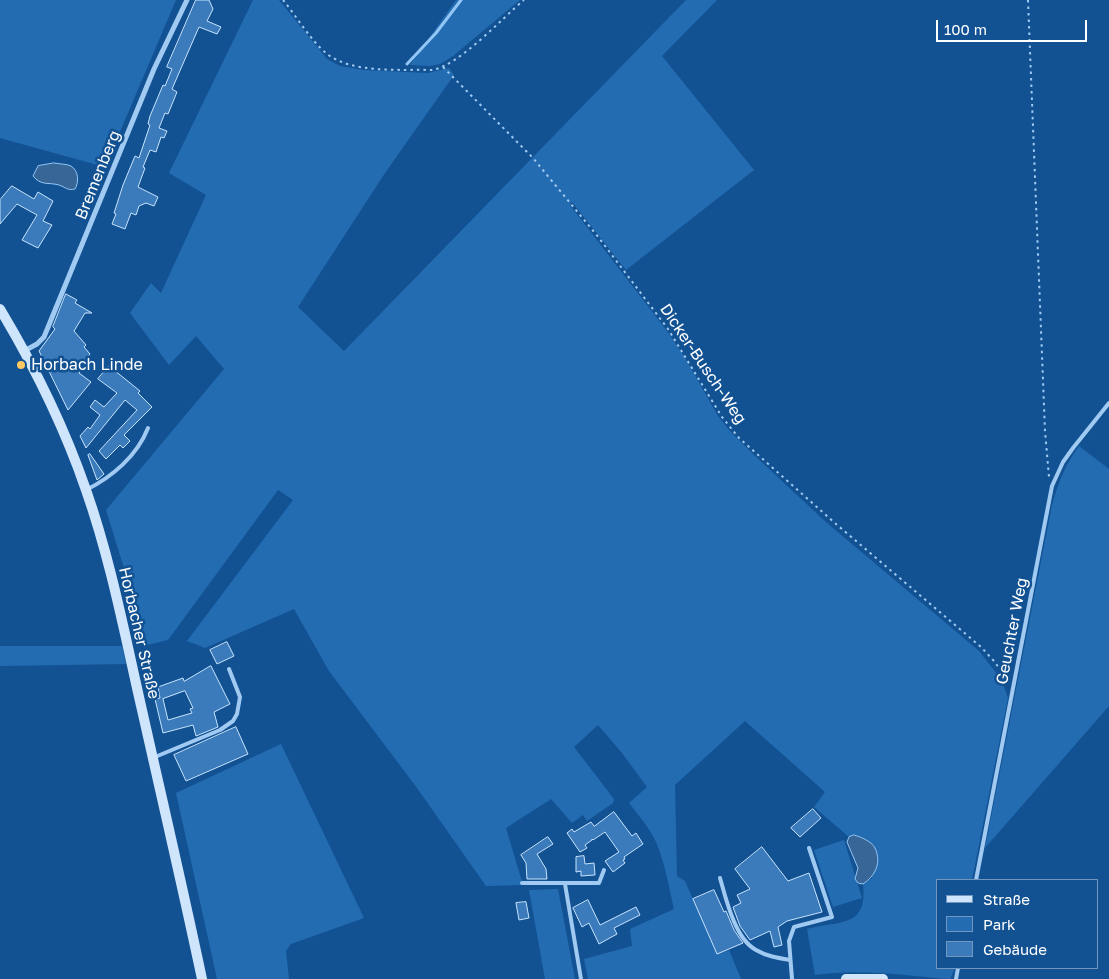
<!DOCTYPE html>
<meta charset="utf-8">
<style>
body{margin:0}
#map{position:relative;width:1109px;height:979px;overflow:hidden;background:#125293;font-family:"Golos Text",sans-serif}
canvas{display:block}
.legend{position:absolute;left:936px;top:879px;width:162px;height:90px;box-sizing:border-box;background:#125293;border:1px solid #7197be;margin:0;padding:6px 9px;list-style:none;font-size:15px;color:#fff}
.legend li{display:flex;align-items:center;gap:10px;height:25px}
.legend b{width:25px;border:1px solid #7197be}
.scale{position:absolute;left:936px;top:20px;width:151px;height:22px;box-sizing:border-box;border:2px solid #fff;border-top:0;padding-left:6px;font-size:15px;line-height:18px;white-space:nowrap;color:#fff;-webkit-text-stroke:4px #125293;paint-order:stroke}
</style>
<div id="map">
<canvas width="1109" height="979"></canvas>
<ul class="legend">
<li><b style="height:6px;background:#cfe5fc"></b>Straße</li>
<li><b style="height:14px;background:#246cb2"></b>Park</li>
<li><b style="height:14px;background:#3b7bbb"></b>Gebäude</li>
</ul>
<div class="scale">100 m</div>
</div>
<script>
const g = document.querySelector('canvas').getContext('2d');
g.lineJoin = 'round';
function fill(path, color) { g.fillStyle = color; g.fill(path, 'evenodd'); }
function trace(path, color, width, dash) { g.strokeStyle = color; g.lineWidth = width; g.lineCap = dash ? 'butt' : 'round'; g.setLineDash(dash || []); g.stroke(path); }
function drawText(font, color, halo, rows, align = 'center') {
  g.font = font + ' "Golos Text",sans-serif'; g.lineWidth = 5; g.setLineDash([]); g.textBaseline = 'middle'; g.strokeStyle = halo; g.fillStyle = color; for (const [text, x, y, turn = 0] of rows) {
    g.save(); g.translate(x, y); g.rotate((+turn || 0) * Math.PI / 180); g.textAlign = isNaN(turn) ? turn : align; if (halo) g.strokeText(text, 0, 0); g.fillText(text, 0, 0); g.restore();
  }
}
fill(new Path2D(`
 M0 0H176L105 167 0 138Z
 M253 0H279L327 59 340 66 363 70 428 73 449 68 454 75 385 173 298 307 344 351 686 0H717L662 56 754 170 626 270 572 202 570 205 667 331 684 356 718 416 729 430 753 454 827 523 979 651 1001 679 1008 698 972 880H938V968H955L950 979C906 976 860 968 815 975L807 929C839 920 868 929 863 884L872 878 854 835 849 837 814 807 825 792 745 721 675 785 677 876 685 881 717 954 729 950 741 979H588L584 959 632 946 630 929 674 909C669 887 665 863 656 842 649 827 639 816 629 803L647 787 622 753 598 725 574 747 614 799 613 803 587 821 583 815 572 823 551 799 506 828 523 885 486 886 417 788 329 671 294 609 205 648 187 641 293 500 278 490 168 640 143 646 132 594 106 510 224 369 196 336 169 365 130 313 151 283 161 293 206 195 169 173Z
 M456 0H520L453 56 440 64 430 66 410 65Z
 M1079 446 1109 469V706L985 848 1052 505C1058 483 1065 465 1079 446Z
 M0 646H122L126 664 0 666Z
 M281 744 364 918 291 944 286 951 289 979H217L176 793Z
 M844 840 862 898 833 907 814 850Z
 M558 889 575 979H545L529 890Z`), '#246cb2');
const water = new Path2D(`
 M54 163C59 164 67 164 71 166 79 171 79 182 75 189 68 191 65 187 59 185 48 182 41 186 33 176L38 166Z
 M854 835C861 837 871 841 875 848 882 863 875 876 863 884L858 883 855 879 858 868 847 842 849 837Z`);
fill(water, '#386696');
trace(water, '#92c6f5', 1);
trace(new Path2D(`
 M407 64 436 33 461 0`), '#92c6f5', 3);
const building = new Path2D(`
 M196 0H209L213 9 207 21 221 27 217 34 199 27 172 89 177 92 168 114 165 113 159 128 167 131 164 138 161 137 156 152 150 150 143 167 145 168 138 187 158 197 154 206 146 203 139 206 136 215 131 213 125 229 112 224 116 214 114 213 123 185 135 156 139 158 150 125 148 124 150 116 163 85 165 86 172 69 167 67Z
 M12 186 34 199 38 192 53 201 43 221 52 225 38 248 22 240 37 215 17 204 0 224V200Z
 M66 294 77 300 75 303 92 313H85L74 331 86 345 84 347 90 354 79 368 81 370 79 373 91 382 68 410 39 351 55 329 53 327Z
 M109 366 140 391 138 393 152 407 124 435 130 441 123 448 120 445 106 459 99 451 137 410 125 400 86 448 80 436 88 427 90 429 100 415 90 407 95 400 104 407 117 393 98 379Z
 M90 454 104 474 97 480 88 455Z
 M227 642 234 656 217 664 210 650Z
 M211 666 230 704 214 712 218 727 196 736 193 725 163 733 155 699 160 698 158 687 183 678 184 681ZM185 691 193 708 190 709 192 713 168 720 163 699Z
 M236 727 248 754 186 781 174 755Z
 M813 809 821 818 800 837 791 828Z
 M614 812 632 836 636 833 643 844 624 857 625 859 623 860 625 863 613 872 605 861 619 852 605 832 593 840 592 839V840L585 845 587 848 580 852 567 833 572 829 574 832 591 822 594 826Z
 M548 837 553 844 537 854 546 869 547 879H527L526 863 521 855Z
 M762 847 788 881 809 873 822 912 787 921 778 927 782 945 774 947 770 931 750 940 740 926 733 907 741 903 737 895 750 889 735 869Z
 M584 856 585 864 594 863 595 875 581 876V871L576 872V857Z
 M714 890 724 912 726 911 734 930 743 943 717 954 693 899Z
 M588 900 600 925 636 907 640 915 614 928 617 934 599 944 589 923 582 927 573 908Z
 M526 902 529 918 519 920 516 903Z`);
fill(building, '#3b7bbb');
trace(building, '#c8e3fd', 1);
trace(new Path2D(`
 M283 0C297 17 311 41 327 54 354 74 400 69 432 70 460 65 501 19 524 0
 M1028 0 1045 431 1049 477
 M443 67 533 158 599 238 668 329 722 417 739 438 836 524 981 647 994 661 1008 681`), '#a0caf2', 2, [2.5, 4]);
trace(new Path2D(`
 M86 490C112 477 137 456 148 428
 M155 757 220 730 233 721 237 714 240 697 229 669
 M720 878C726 899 735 939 756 950 766 956 778 958 790 960
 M976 880 1052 486 1063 462 1073 448 1109 403
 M522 883H599L604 870
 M565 884 581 979
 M792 979 789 941 794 927 832 917 809 848
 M956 979 958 968`), '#a0caf2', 4);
trace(new Path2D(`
 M24 351 37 344 44 337 154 69 187 0`), '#a0caf2', 5);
trace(new Path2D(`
 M0 309C33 364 65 429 86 490 111 561 125 636 142 710 162 799 183 889 202 979
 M846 979H883`), '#cfe5fc', 10);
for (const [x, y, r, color] of [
 [21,365,5,"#ffc962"]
]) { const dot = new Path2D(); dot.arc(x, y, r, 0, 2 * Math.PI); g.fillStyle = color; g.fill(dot); trace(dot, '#125293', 2); }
drawText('16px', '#fff', '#125293', [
 ["Bremenberg",98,175,-68],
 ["Dicker-Busch-Weg",703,364,56],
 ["Geuchter Weg",1012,631,-79],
 ["Horbacher Straße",139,633,77]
]);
drawText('16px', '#fff', '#125293', [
 ["Horbach Linde",31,365]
], 'left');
</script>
